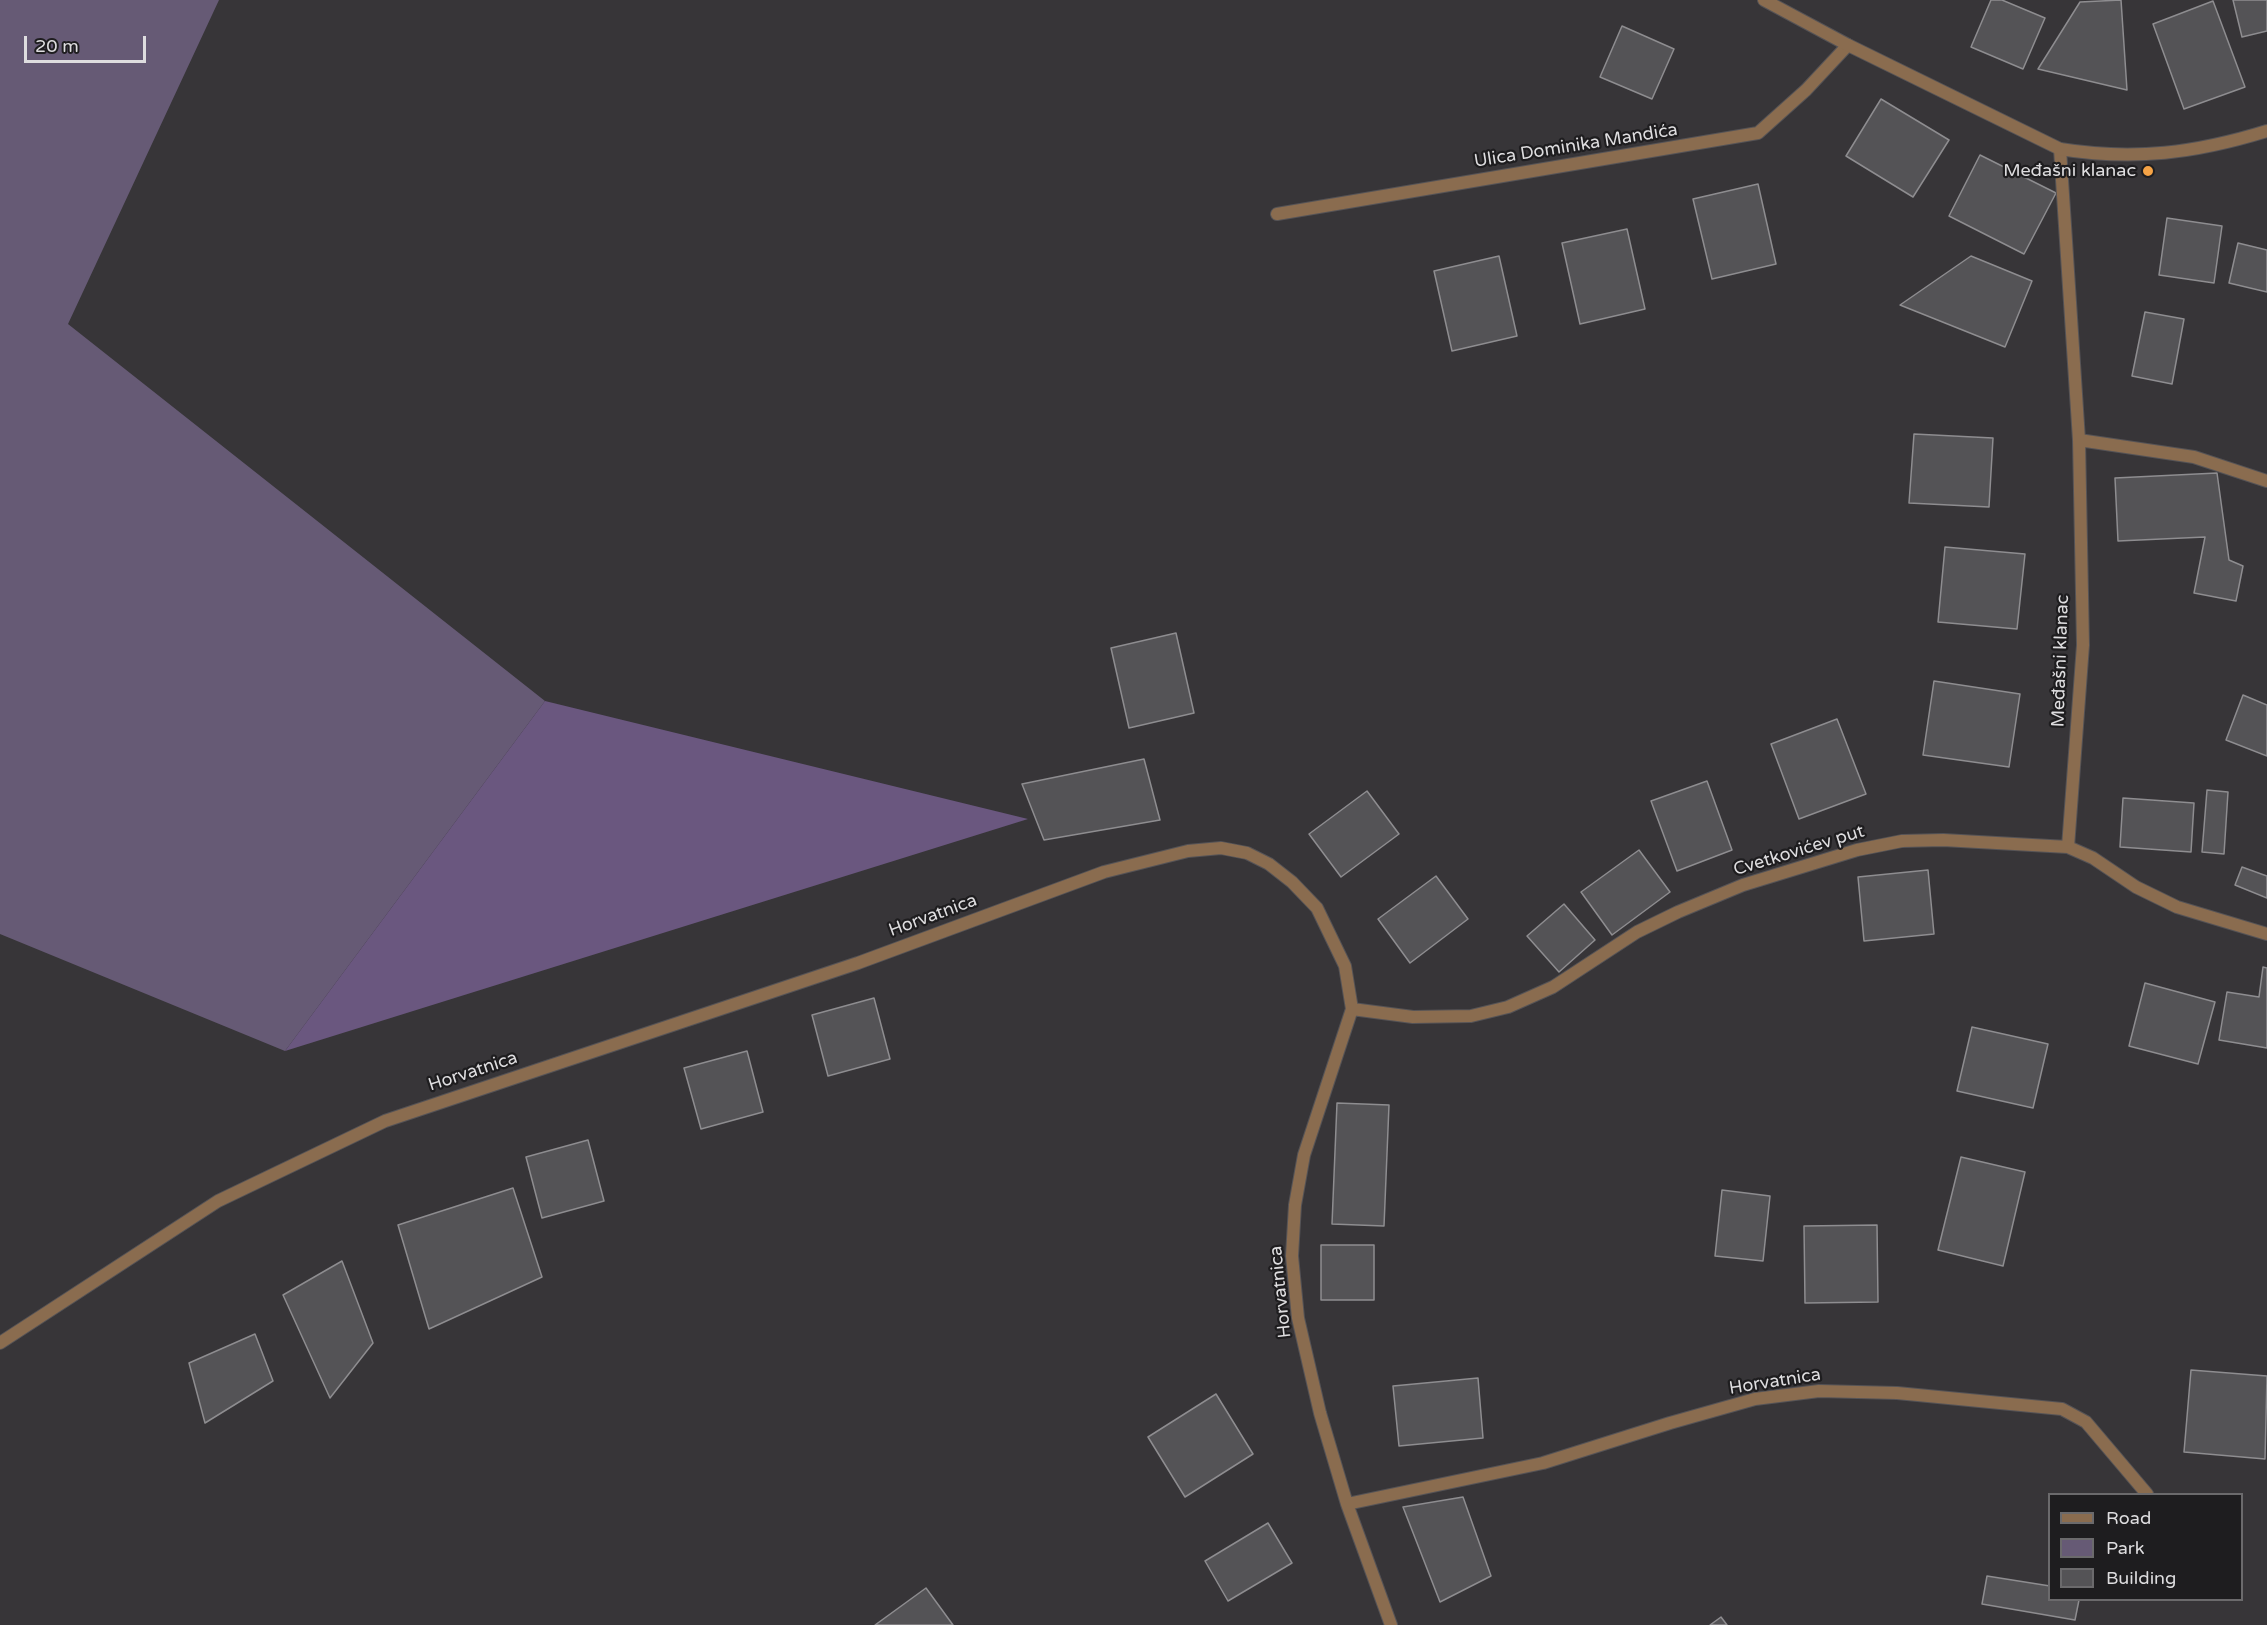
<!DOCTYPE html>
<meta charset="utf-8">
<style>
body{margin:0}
#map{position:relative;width:2267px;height:1625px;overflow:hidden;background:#373538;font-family:"Varela Round",sans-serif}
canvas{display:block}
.legend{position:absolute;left:2048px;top:1493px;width:195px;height:108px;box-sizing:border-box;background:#1e1d1f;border:2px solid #6b6a6c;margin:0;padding:8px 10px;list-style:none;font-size:18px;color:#dedddf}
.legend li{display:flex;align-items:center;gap:12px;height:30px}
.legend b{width:30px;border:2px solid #6b6a6c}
.scale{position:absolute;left:24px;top:36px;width:122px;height:27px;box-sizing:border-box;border:3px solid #dedddf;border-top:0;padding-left:8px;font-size:18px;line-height:21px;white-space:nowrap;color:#dedddf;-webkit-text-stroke:4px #1e1d1f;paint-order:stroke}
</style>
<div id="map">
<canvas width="2267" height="1625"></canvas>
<ul class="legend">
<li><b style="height:8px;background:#8a6c4f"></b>Road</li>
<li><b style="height:16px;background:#665a75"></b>Park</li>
<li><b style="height:16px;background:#545356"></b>Building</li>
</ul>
<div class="scale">20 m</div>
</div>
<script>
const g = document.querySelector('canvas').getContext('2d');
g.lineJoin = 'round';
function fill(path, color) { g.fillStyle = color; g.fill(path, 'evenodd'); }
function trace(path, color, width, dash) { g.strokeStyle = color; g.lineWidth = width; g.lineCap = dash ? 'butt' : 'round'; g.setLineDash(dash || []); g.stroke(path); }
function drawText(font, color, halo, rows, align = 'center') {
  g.font = font + ' "Varela Round",sans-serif'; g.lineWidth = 4.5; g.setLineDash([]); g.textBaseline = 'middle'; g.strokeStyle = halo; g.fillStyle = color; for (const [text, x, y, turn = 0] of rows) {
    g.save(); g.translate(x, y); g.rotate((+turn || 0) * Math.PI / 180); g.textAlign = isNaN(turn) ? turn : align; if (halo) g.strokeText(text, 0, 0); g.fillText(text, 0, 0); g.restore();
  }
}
fill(new Path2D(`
 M0 0H219L68 324 545 701 285 1051 0 934Z`), '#665a75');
fill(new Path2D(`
 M545 701 1028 819 285 1051Z`), '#6a577f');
const building = new Path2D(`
 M1991 0H2002L2045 18 2023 69 1971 47Z
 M2121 0 2127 90 2038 69 2080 2Z
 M2233 0H2267V31L2242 37Z
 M2213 1 2245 87 2184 109 2153 24Z
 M1622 26 1674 49 1652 99 1600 77Z
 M1881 99 1949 140 1913 197 1846 156Z
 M1980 155 2056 193 2024 254 1949 216Z
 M1758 184 1776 264 1712 279 1693 199Z
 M2167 218 2222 226 2214 283 2159 275Z
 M1627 229 1645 309 1580 324 1562 243Z
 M2238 243 2267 250V292L2229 283Z
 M1499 256 1517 336 1452 351 1434 271Z
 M1971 256 2032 281 2005 347 1900 305Z
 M2145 312 2184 319 2172 384 2132 376Z
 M1914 434 1993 438 1989 507 1909 503Z
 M2217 473 2229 560 2243 566 2236 601 2194 593 2205 537 2118 541 2115 478Z
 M1945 547 2025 554 2017 629 1938 622Z
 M1176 633 1194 713 1129 728 1111 648Z
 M1934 681 2020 694 2009 767 1923 755Z
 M2243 695 2267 705V756L2226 740Z
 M1837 719 1866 794 1799 819 1771 744Z
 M1144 759 1160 820 1044 840 1022 784Z
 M1707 781 1732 850 1677 871 1651 801Z
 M2207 790 2228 792 2224 854 2202 852Z
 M1367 791 1399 834 1341 877 1309 834Z
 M2123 798 2194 803 2191 852 2120 847Z
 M1639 850 1670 892 1612 935 1581 892Z
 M2242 867 2267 876V898L2235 885Z
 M1928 870 1934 934 1864 941 1858 877Z
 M1436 876 1468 919 1410 963 1378 919Z
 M1564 904 1595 940 1559 972 1527 936Z
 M2263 967 2267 968V1048L2219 1040 2227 992 2259 997Z
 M2145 983 2215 1002 2198 1064 2129 1046Z
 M874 998 890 1059 828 1076 812 1015Z
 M1972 1027 2048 1044 2033 1108 1957 1091Z
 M747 1051 763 1112 701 1129 684 1068Z
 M1337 1103 1389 1105 1384 1226 1332 1224Z
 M588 1140 604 1201 542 1218 526 1157Z
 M1961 1157 2025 1172 2003 1266 1938 1250Z
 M513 1188 542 1277 429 1329 398 1225Z
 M1722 1190 1770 1196 1763 1261 1715 1256Z
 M1877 1225 1878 1302 1805 1303 1804 1226Z
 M1321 1245H1374V1300H1321Z
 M342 1261 373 1343 330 1398 283 1295Z
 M255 1334 273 1381 205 1423 189 1363Z
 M2191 1370 2267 1376 2265 1459 2184 1452Z
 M1478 1378 1483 1438 1399 1446 1393 1386Z
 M1216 1394 1253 1454 1185 1497 1148 1437Z
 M1463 1497 1491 1576 1440 1602 1403 1507Z
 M1268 1523 1292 1563 1228 1601 1205 1561Z
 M1987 1576 2050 1586V1600H2079L2075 1620 1982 1604Z
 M926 1588 953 1625H875Z
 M1721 1617 1727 1625H1710Z`);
fill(building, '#545356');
trace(building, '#8e8d90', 1.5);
const minor = new Path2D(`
 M2060 149 2079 440 2083 645 2068 847
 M1277 214 1758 133 1806 90 1848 45
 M2079 440 2194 457 2267 481
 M1352 1009 1413 1017 1471 1016 1508 1007 1553 987 1637 932 1678 912 1743 885 1857 850 1902 841 1943 840 2068 847 2093 858 2136 887 2177 907 2267 934
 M0 1343 218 1201 385 1121 858 963 1104 872 1188 851 1221 848 1247 853 1269 864 1292 882 1317 908 1345 966 1352 1009 1304 1155 1295 1205 1292 1256 1298 1318 1320 1413 1347 1504 1391 1625
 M1347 1504 1543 1463 1670 1423 1755 1399 1819 1391 1897 1393 2062 1409 2086 1422 2147 1494`);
const tertiary = new Path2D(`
 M1764 0 1848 45 2060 149C2134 161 2196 153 2267 131`);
trace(minor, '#555356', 14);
trace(tertiary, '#555356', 14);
trace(minor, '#8a6c4f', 12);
trace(tertiary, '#8a6c4f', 12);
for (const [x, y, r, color] of [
 [2148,171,6,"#f5a346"]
]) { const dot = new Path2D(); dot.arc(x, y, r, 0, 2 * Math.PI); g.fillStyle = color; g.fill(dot); trace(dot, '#1e1d1f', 2); }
drawText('18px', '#dedddf', '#1e1d1f', [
 ["Ulica Dominika Mandića",1576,146,-9],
 ["Međašni klanac",2061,661,-88],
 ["Cvetkovićev put",1799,851,-17],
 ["Horvatnica",933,916,-20],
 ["Horvatnica",473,1072,-18],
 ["Horvatnica",1281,1292,-96],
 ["Horvatnica",1775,1382,-9]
]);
drawText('18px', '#dedddf', '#1e1d1f', [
 ["Međašni klanac",2136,171]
], 'right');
</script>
